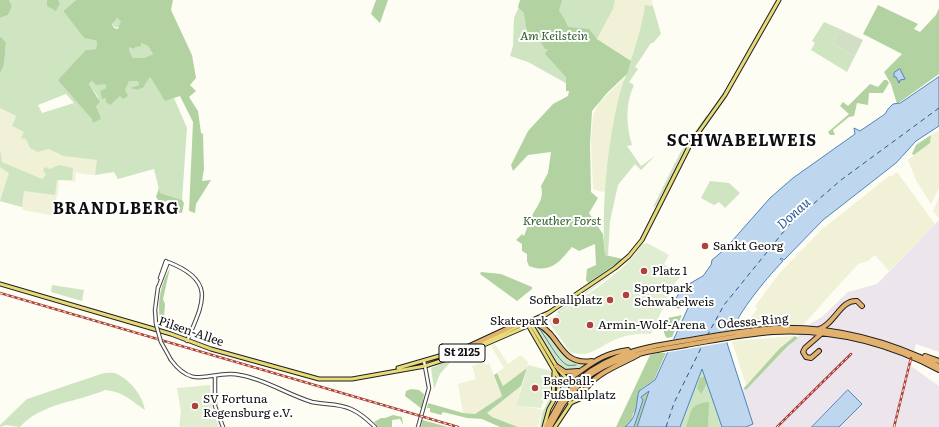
<!DOCTYPE html>
<meta charset="utf-8">
<style>
body{margin:0}
canvas{display:block;background:#fdfdf3}
</style>
<canvas width="939" height="427"></canvas>
<script>
const g = document.querySelector('canvas').getContext('2d');
g.lineJoin = 'round';
function fill(path, color) { g.fillStyle = color; g.fill(path, 'evenodd'); }
function trace(path, color, width, dash) { g.strokeStyle = color; g.lineWidth = width; g.lineCap = dash ? 'butt' : 'round'; g.setLineDash(dash || []); g.stroke(path); }
function drawText(font, color, halo, rows, align = 'center') {
  g.font = font + ' Literata,serif'; g.lineWidth = 4; g.setLineDash([]); g.textBaseline = 'middle'; g.strokeStyle = halo; g.fillStyle = color; for (const [text, x, y, turn = 0] of rows) {
    g.save(); g.translate(x, y); g.rotate((+turn || 0) * Math.PI / 180); g.textAlign = isNaN(turn) ? turn : align; if (halo) g.strokeText(text, 0, 0); g.fillText(text, 0, 0); g.restore();
  }
}
fill(new Path2D(`
 M939 220V352L916 344 911 366 939 386V427H839L862 404 848 390 812 427H746L753 424 742 391 746 390 811 323 822 317 848 292 877 284Z`), '#ede5ec');
fill(new Path2D(`
 M615 0H652L653 6 645 5 642 28 631 61 597 39 613 9Z
 M623 79 625 80 616 114 606 192 599 191 593 189 591 141 593 115 599 103Z
 M0 108 16 116 12 126 24 132 26 139 38 152 49 149 63 156 98 160 95 175 82 174 76 172 75 182 59 180 58 193 51 215 23 210 22 207 0 201Z
 M939 130V188L931 204 916 180 908 160 930 143 931 135Z
 M897 172 935 224 889 271 875 255 868 261 858 264 803 325H784L744 328 757 309 755 306 779 274 820 231 889 176H892Z
 M939 198V218L933 211Z
 M795 336 780 348 746 385 732 341Z
 M495 344 508 364 521 355 528 362 527 368 503 386 497 373 504 368 491 346Z
 M484 362 486 365 489 363 502 396 474 414 463 413 458 384 476 379 472 366Z
 M521 386 516 406 542 409 538 427H518L492 417 487 413Z`), '#f0f1d6');
fill(new Path2D(`
 M9 0H47V6L60 3 58 0H76L63 11 84 38 97 41 96 49 86 50 91 118 93 123 100 119 96 106 98 97 89 84 93 81 105 84 106 88 100 91 125 90 128 80 138 81 139 85 131 88 137 90 143 88 150 77 165 100 174 98 187 128 182 200 160 193 154 169 118 179 114 172 95 175 97 160 63 156 49 149 38 152 30 148 26 139 21 138 24 132 12 126 16 116 0 108V74L4 65 6 42 0 36V18L8 15 12 6ZM66 94 74 103 42 113 38 105Z
 M522 0H615L613 9 597 39 594 36 571 86 528 62 510 56 513 46 514 18Z
 M645 5 653 6 661 34 653 43H651L635 67 638 69 629 82 634 85C625 104 626 125 632 145L627 146 641 166 655 156 641 170 635 164 618 185 610 221 608 255H605C601 207 608 139 620 93 629 64 641 36 645 5Z
 M112.5 23a4.5 4.5 0 1 1 9 0a4.5 4.5 0 1 1-9 0Z
 M824 22 840 29 833 44 855 56 847 72 811 50 815 43 812 41Z
 M141 43 148 46 153 54 144 58H133L129 51V46L134 49Z
 M706 116 708 117 692 140 656 206 653 207 680 153Z
 M0 149 2 162 42 179 46 175 43 170 45 167 50 169 59 165 73 168 72 180H57L55 195 24 191 22 207 0 201 9 173 0 167Z
 M710 181 729 183 740 193 725 208 719 202 714 205 701 198Z
 M609 276H610L560 312 562 316 557 312Z
 M52 285 84 290 82 301 51 292Z
 M538 326 548 333 567 357 589 362C583 366 575 373 567 371 555 368 543 339 536 328Z
 M627 351 596 365 578 379 573 377 605 357Z
 M632 356 593 380 583 388 582 385 602 368Z
 M453 359 440 374 434 389 431 368Z
 M702 369 722 427H680Z
 M101 374C106 373 113 372 117 374 130 380 143 396 145 410 130 400 124 392 105 390 78 402 41 403 20 427L6 425 0 427V425L27 399Z
 M569 379 576 380 562 396 560 391 563 382Z
 M580 386C582 396 577 402 567 401Z
 M553 392 543 426 540 427 542 413Z`), '#cfe4c0');
fill(new Path2D(`
 M0 0H9L12 6 8 15 0 18Z
 M47 0H58L60 3 56 11 47 6Z
 M76 0H173L171 10 192 55 196 78 190 85 196 91 189 97 198 111 201 133 203 134 204 169 202 181 211 180 196 204 195 213 189 211 193 122 180 96 165 101 150 77 143 88 137 90 130 88 139 85 138 81H129L125 90 128 96 123 99 120 96 110 105 106 102V98L102 99 100 91 106 88 105 84 96 85 92 81 89 84 100 102 96 106 101 119 93 123 91 118 58 80 86 50 96 49 97 41 84 38 63 11ZM117 18 121 21 118 29 114 28 112 24ZM141 43 148 46 153 54 144 58H133L129 51V47L134 49 136 47 141 46Z
 M376 0H388L380 23 371 14Z
 M520 0H562L559 11 564 18 568 27 589 29 597 39 631 61 627 74 607 93 592 111 590 144 591 192 598 198 589 213 603 234 605 255 623 259 588 283 586 280 587 269 596 265 595 244 579 251 572 247C559 262 551 274 529 266L527 261V254L522 251V244L516 240 522 234 524 236C526 231 528 225 530 220 535 208 545 200 541 186L548 173 551 152 528 155 513 171 511 165 528 131 553 104 568 96 569 91H566V77L545 54 548 49H545L538 37 527 32 524 13 518 7Z
 M878 5 918 24 914 29 920 32 936 15 939 8V74L897 104 891 84 884 72 902 54 863 34ZM900 69 904 79 900 80 899 82 896 77H894V73Z
 M0 36 6 42 4 65 0 74Z
 M884 80H887L889 83 883 93H869L868 105 857 103 854 116 849 117 833 130 835 135H830L828 132 849 114 840 106 843 102 848 106 870 84 878 87Z
 M931 135 930 143 914 155 912 154 916 145Z
 M159 188 160 193 182 200 184 203 182 213 174 212 172 202 168 200 161 204 156 197Z
 M170 268 163 299 165 304 164 317 160 319C157 302 161 283 170 268Z
 M481 272 501 274 532 287V289L517 301 480 274Z
 M682 315 672 337 667 338C661 331 665 326 668 318Z
 M795 336 798 338 788 346 746 390 743 389 780 348Z
 M658 353H666L654 380 641 389 638 393 637 409 633 414 631 422 625 427H616L650 355Z
 M527 368 521 386 487 413 492 417 518 427H500L482 419 467 418 443 412 441 415 430 412V408H427L428 403 463 413 475 414 502 396 494 375 497 373 503 386Z
 M705 376 707 383 701 394 697 388 700 378Z
 M411 389 419 390 424 394 422 409 405 396 406 391Z
 M649 391 637 427H634L643 401 641 397Z
 M709 402 708 427H686C692 411 689 404 709 402Z
 M393 415 402 417 403 425 400 419 392 420V427H378L374 422 381 418H385Z
 M422 420 448 427H421Z`), '#b2d3a1');
fill(new Path2D(`
 M840 29 863 40 855 56 833 44Z`), '#d3dec6');
fill(new Path2D(`
 M647 243 669 255 664 264 680 277 669 290 667 299 651 334C639 333 625 335 614 340 598 347 590 359 570 352L548 321C577 300 624 275 642 244Z
 M528 365 551 371C556 385 544 398 541 408L516 406Z
 M210 385 212 409 219 427H179L181 412 177 388Z`), '#e0edd1');
const water = new Path2D(`
 M900 69 905 79 900 80 899 83 896 77H894V73Z
 M939 77V126L916 141 896 163 823 220 784 260 781 258 780 259 783 261C764 281 734 317 727 343L753 424 746 427H722L702 369 680 427H637L649 391 641 397 643 400 634 427H625C639 415 635 405 639 391L655 380 688 308 686 306 678 308 674 305 675 300 682 288 703 276 711 265 712 260 725 249 770 198 793 178 855 134 854 128 860 131 885 114 888 109 893 104 900 103Z
 M848 390 862 404 839 427H812Z`);
fill(water, '#bed7ef');
trace(water, '#4e83bd', 1);
fill(new Path2D(`
 M733 330 729 342 664 353 670 340Z`), '#fdfdf3');
trace(new Path2D(`
 M538 327C546 336 557 360 567 365 570 366 573 365 576 365`), '#4e83bd', 1);
trace(new Path2D(`
 M707 336 724 305 789 225 841 180 939 108
 M666 427 674 403 703 344`), '#285792', 1, [5, 4]);
trace(new Path2D(`
 M515 325 526 323 539 325`), '#d9d9d1', 4, [4, 2]);
const minor = new Path2D(`
 M160 278 166 261
 M158 288 168 262C217 281 203 303 187 341
 M156 324 155 310 158 287
 M171 360C195 392 211 369 240 375 265 379 288 395 312 402 325 405 338 403 351 409 360 413 368 420 375 427
 M215 377V406L223 427
 M418 427 429 388 424 361`);
const major = new Path2D(`
 M0 284 171 334 211 349 319 379H352L425 366 465 353 532 324 615 268 629 256 642 240 691 143 725 95 779 0
 M531 324 558 369 567 379
 M528 325 561 382
 M475 346 550 312
 M398 368 460 350
 M553 400 554 372
 M544 427 549 409 558 393 559 385 563 381 570 378 579 381 583 390 580 399 571 403 561 399 558 393
 M555 427 571 403`);
const highway = new Path2D(`
 M539 325C561 336 560 366 592 361
 M819 329C834 325 841 299 857 301L862 306
 M459 351 515 325
 M819 351 811 358 806 357 803 352 805 348 821 334
 M925 356 939 361
 M556 366 565 372 578 371
 M570 378C592 364 600 354 628 350
 M580 379C612 352 650 346 690 340 718 335 746 330 775 328 833 326 887 340 939 366
 M582 381C613 356 648 351 686 345 715 340 744 334 773 332 831 329 888 343 939 370
 M583 393C594 373 620 365 638 355
 M564 397 575 384
 M567 399 577 387
 M546 427 560 402
 M550 427 563 404`);
trace(minor, '#424242', 4.5);
trace(major, '#202020', 5);
trace(highway, '#202020', 6);
trace(minor, '#fff', 2.5);
trace(major, '#e7da79', 3);
trace(highway, '#e2b16d', 4);
const rail = new Path2D(`
 M0 293 458 427
 M777 427 851 354
 M894 427 911 358`);
trace(rail, '#ae4138', 2.5);
trace(rail, '#fff', 1, [3]);
const minorBridge = new Path2D(`
 M156 324 161 342 171 360`);
const highwayBridge = new Path2D(`
 M575 384 580 379
 M577 387 582 381
 M560 402 564 397
 M563 404 567 399`);
trace(minorBridge, '#424242', 4.5, []);
trace(highwayBridge, '#202020', 6, []);
trace(minorBridge, '#fff', 2.5);
trace(highwayBridge, '#e2b16d', 4);
for (const [x, y, r, color] of [
 [705,246,4,"#ae4138"],
 [644,271,4,"#ae4138"],
 [626,295,4,"#ae4138"],
 [610,300,4,"#ae4138"],
 [556,321,4,"#ae4138"],
 [590,325,4,"#ae4138"],
 [535,388,4,"#ae4138"],
 [195,406,4,"#ae4138"]
]) { const dot = new Path2D(); dot.arc(x, y, r, 0, 2 * Math.PI); g.fillStyle = color; g.fill(dot); trace(dot, '#fff', 1.5); }
for (const [x, y, w] of [
 [462,353,46]
]) { const box = new Path2D(); box.roundRect(x - w / 2, y - 9, w, 18, 3); g.fillStyle = '#fff'; g.fill(box); trace(box, '#0f0f0f', 1); }
drawText('bold 11px', '#0f0f0f', null, [
 ["St 2125",462,353]
]);
drawText('italic 12px', '#2c5f27', '#fff', [
 ["Am Keilstein",554,36],
 ["Kreuther Forst",562,221]
]);
drawText('12px', '#0f0f0f', '#fff', [
 ["Sankt Georg",713,246],
 ["Platz 1",652,271],
 ["Sportpark",634,288],
 ["Schwabelweis",634,302],
 ["Softballplatz",602,300,"right"],
 ["Skatepark",548,321,"right"],
 ["Armin-Wolf-Arena",598,325],
 ["Baseball-",543,381],
 ["Fußballplatz",543,395],
 ["SV Fortuna",203,399],
 ["Regensburg e.V.",203,413]
], 'left');
drawText('12px', '#0f0f0f', '#fff', [
 ["Odessa-Ring",753,322,-5],
 ["Pilsen-Allee",191,332,19]
]);
drawText('italic 13px', '#285792', '#fff', [
 ["Donau",794,214,-42]
]);
g.letterSpacing = '1px';
drawText('bold 16px', '#0f0f0f', '#fff', [
 ["SCHWABELWEIS",742,141],
 ["BRANDLBERG",116,209]
]);
g.letterSpacing = '0px';
</script>
